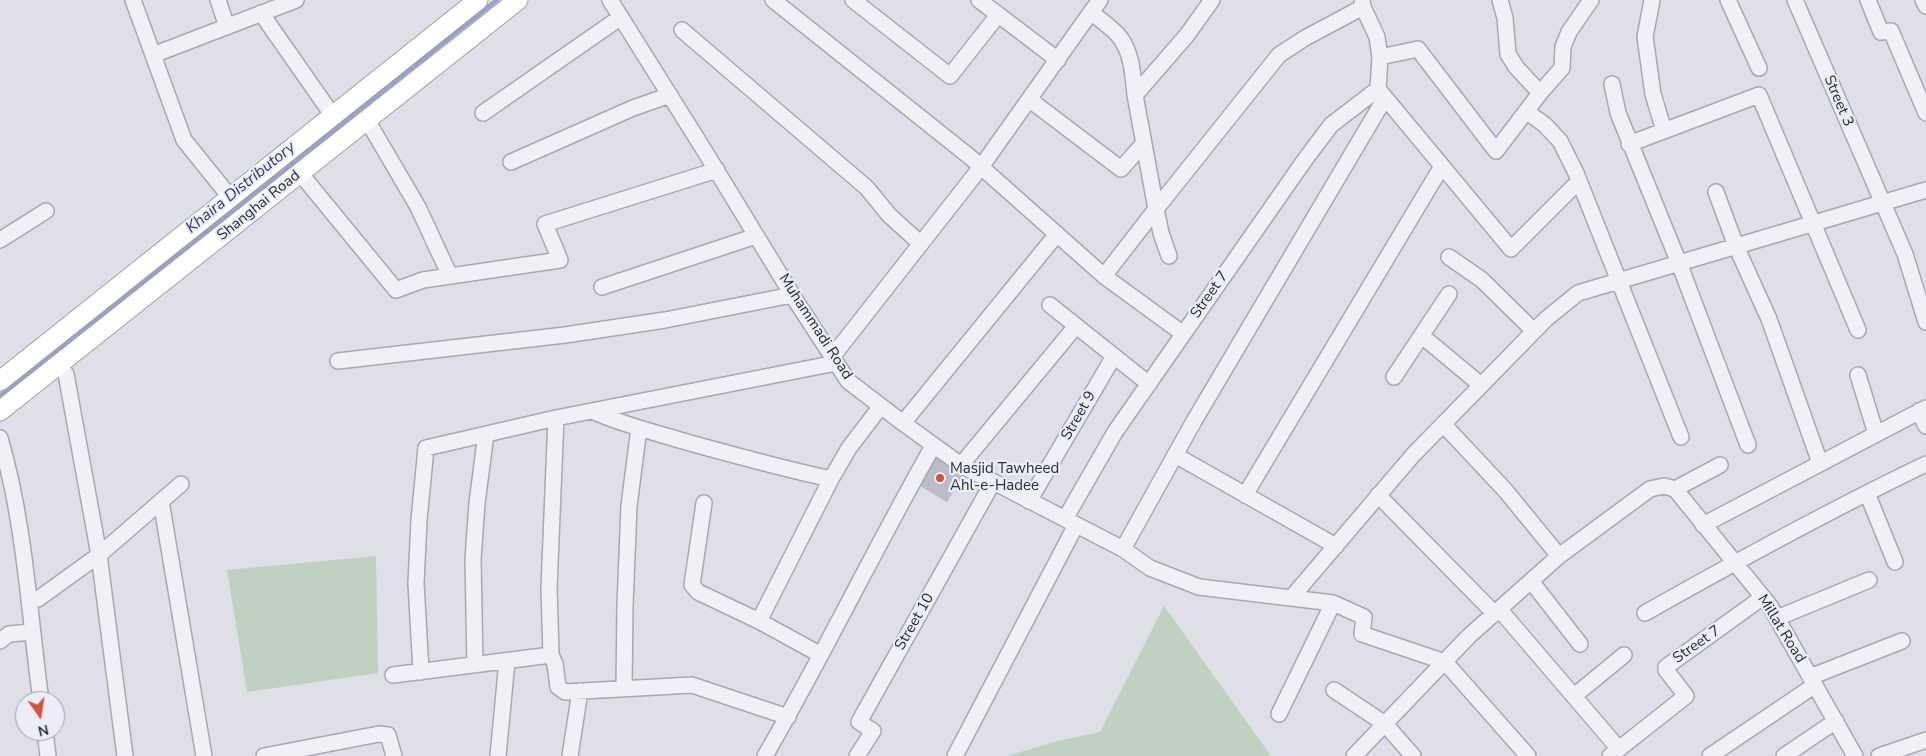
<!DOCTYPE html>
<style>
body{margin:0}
#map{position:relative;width:1926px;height:756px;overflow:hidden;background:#dedfe7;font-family:"Nunito Sans",sans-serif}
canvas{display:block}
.north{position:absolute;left:15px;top:691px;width:50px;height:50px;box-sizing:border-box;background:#edeef5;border:1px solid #9e9fac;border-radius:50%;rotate:167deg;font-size:14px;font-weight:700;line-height:20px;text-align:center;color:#27293e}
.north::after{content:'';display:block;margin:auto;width:18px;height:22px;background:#cc5843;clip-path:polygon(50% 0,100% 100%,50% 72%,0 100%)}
</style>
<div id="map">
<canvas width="1926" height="756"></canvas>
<div class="north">N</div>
</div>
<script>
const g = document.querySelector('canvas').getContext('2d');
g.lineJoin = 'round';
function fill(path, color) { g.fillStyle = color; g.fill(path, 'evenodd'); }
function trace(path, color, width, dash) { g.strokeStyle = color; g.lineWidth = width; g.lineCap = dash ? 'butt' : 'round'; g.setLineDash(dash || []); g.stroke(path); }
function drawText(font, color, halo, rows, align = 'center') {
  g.font = font + ' "Nunito Sans",sans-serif'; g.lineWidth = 4.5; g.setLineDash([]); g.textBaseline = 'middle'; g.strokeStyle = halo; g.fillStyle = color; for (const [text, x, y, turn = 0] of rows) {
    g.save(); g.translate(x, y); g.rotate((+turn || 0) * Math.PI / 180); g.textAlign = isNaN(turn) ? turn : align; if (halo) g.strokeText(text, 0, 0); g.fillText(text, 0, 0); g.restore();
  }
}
fill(new Path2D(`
 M376 556 378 673 247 692 227 570Z
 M1164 606 1271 756H1007L1058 741 1100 732Z`), '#bfd1c0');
trace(new Path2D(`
 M0 396 497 0`), '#99a1c7', 4.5);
fill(new Path2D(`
 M933 453 965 473 947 502 915 483Z`), '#bbbcca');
const minor = new Path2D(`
 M133 0 184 140 230 197
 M218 0 227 27
 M610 0 704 150 796 301 848 381 903 423 961 465 1123 549 1150 568 1199 587 1333 603 1364 617 1362 634 1445 662 1528 756
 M773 0 970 157 1104 276 1182 333
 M853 0 950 76 998 15
 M979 0 1058 60
 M1500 0 1505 18 1508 54 1516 67 1540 93
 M1652 0 1645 37 1653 94 1664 131
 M1728 0 1759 68
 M1795 0 1905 254 1926 322
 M1868 0 1881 32 1891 31 1926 113
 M1923 0 1926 6
 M1363 7 1377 37 1380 57 1378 89 1511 249 1579 181
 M1091 12 1100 0
 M261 13 333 116
 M682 30 867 188 889 215 921 244
 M153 55 296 0
 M1380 57 1418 49 1496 151 1540 93 1562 68 1563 47 1569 32 1591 0
 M1612 84 1618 113 1679 263 1748 445
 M1030 100 1121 169 1144 143
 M1526 111 1545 125 1560 141 1576 173 1681 437
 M483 113 621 17
 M367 120 418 207 450 276
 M1629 144 1759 95 1858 330
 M511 162 633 108 670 95
 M300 173 396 290 423 280 560 260 545 224 717 170
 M1716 192 1736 246 1769 319 1820 463
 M0 240 46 211
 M1169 256 1161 233 1156 209 1279 55 1305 38 1363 7 1362 0
 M1449 257 1482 280 1534 331
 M1104 276 1156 209 1135 95 1187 35 1212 0
 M602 287 756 236
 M1050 305 1149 384
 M1422 336 1481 385
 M832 357 981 167 1091 12C1100 20 1111 27 1118 35 1132 51 1133 75 1135 95
 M338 361 565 335 665 320 792 295
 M59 365 66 374 99 555 125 756
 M1858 375 1876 434
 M1394 377 1449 294
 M592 411C623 425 657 433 690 443 737 456 784 469 831 479
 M1919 411 1926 426
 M903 423 1057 234
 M1443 424 1505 490 1559 556
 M0 438C25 523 29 613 41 701
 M1175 455 1336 546
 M961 465 1076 326
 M1675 489 1770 606 1855 756
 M1867 493 1895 562
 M1245 495 1442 166
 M1378 495 1495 614
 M161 501 204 756
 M1029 501 1114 356
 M704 503 692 585 698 592 759 621 821 655
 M1065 519 1115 432 1304 161 1331 125 1378 89
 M1703 525 1926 408
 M1123 549 1194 421 1385 98
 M1531 581 1580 644
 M1292 597 1413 455 1546 319 1578 293 1926 190
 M29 601 38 599 99 555 181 484
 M1500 610 1619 749
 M1645 613C1737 561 1830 510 1926 464
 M1777 618 1869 580
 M759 621 831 479 849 448 881 406
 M0 641 9 634 32 632
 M551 655 549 588 556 418
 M475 665 473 559 477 503 486 434
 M421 672 416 583 419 520 426 448 556 418 836 363
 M393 675 551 655 555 664 558 687 565 692 692 685 788 717
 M1810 677 1902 641
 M624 688 625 605 629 506 639 428
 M1334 690 1385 724 1413 756
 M1574 696 1624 655
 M1279 714 1333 603
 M45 731 48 756
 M264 756 379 734 388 735 394 756
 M498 756 507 661
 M570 756 580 691
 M765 756C824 654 875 548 933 446
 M857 756 873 731 859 722 993 482
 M955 756 1076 525
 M1354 756 1469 636 1559 556 1650 489 1664 486 1675 489 1720 465
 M1610 756 1686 696 1666 670V667L1763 597
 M1710 756 1815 685
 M1784 756 1836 721
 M1879 756 1926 740`);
const major = new Path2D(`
 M0 381 478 0
 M0 411 518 0`);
trace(minor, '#a7a8b4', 18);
trace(major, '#9d9fb3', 21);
trace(minor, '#f0f1f6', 15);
trace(major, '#fff', 19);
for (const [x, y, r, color] of [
 [940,478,5,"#cc5843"]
]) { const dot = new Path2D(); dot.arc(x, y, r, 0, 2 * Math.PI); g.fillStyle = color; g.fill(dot); trace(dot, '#edeef5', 2); }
drawText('15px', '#27293e', '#edeef5', [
 ["Street 3",1838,101,67],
 ["Shanghai Road",259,206,-39],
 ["Street 7",1210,295,-55],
 ["Muhammadi Road",815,327,57],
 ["Street 9",1079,416,-60],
 ["Street 10",915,622,-60],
 ["Millat Road",1781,629,58],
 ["Street 7",1697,645,-35]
]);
drawText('15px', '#27293e', '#edeef5', [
 ["Masjid Tawheed",950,469],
 ["Ahl-e-Hadee",950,486]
], 'left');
drawText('italic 16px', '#323b71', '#edeef5', [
 ["Khaira Distributory",241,188,-39]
]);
</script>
